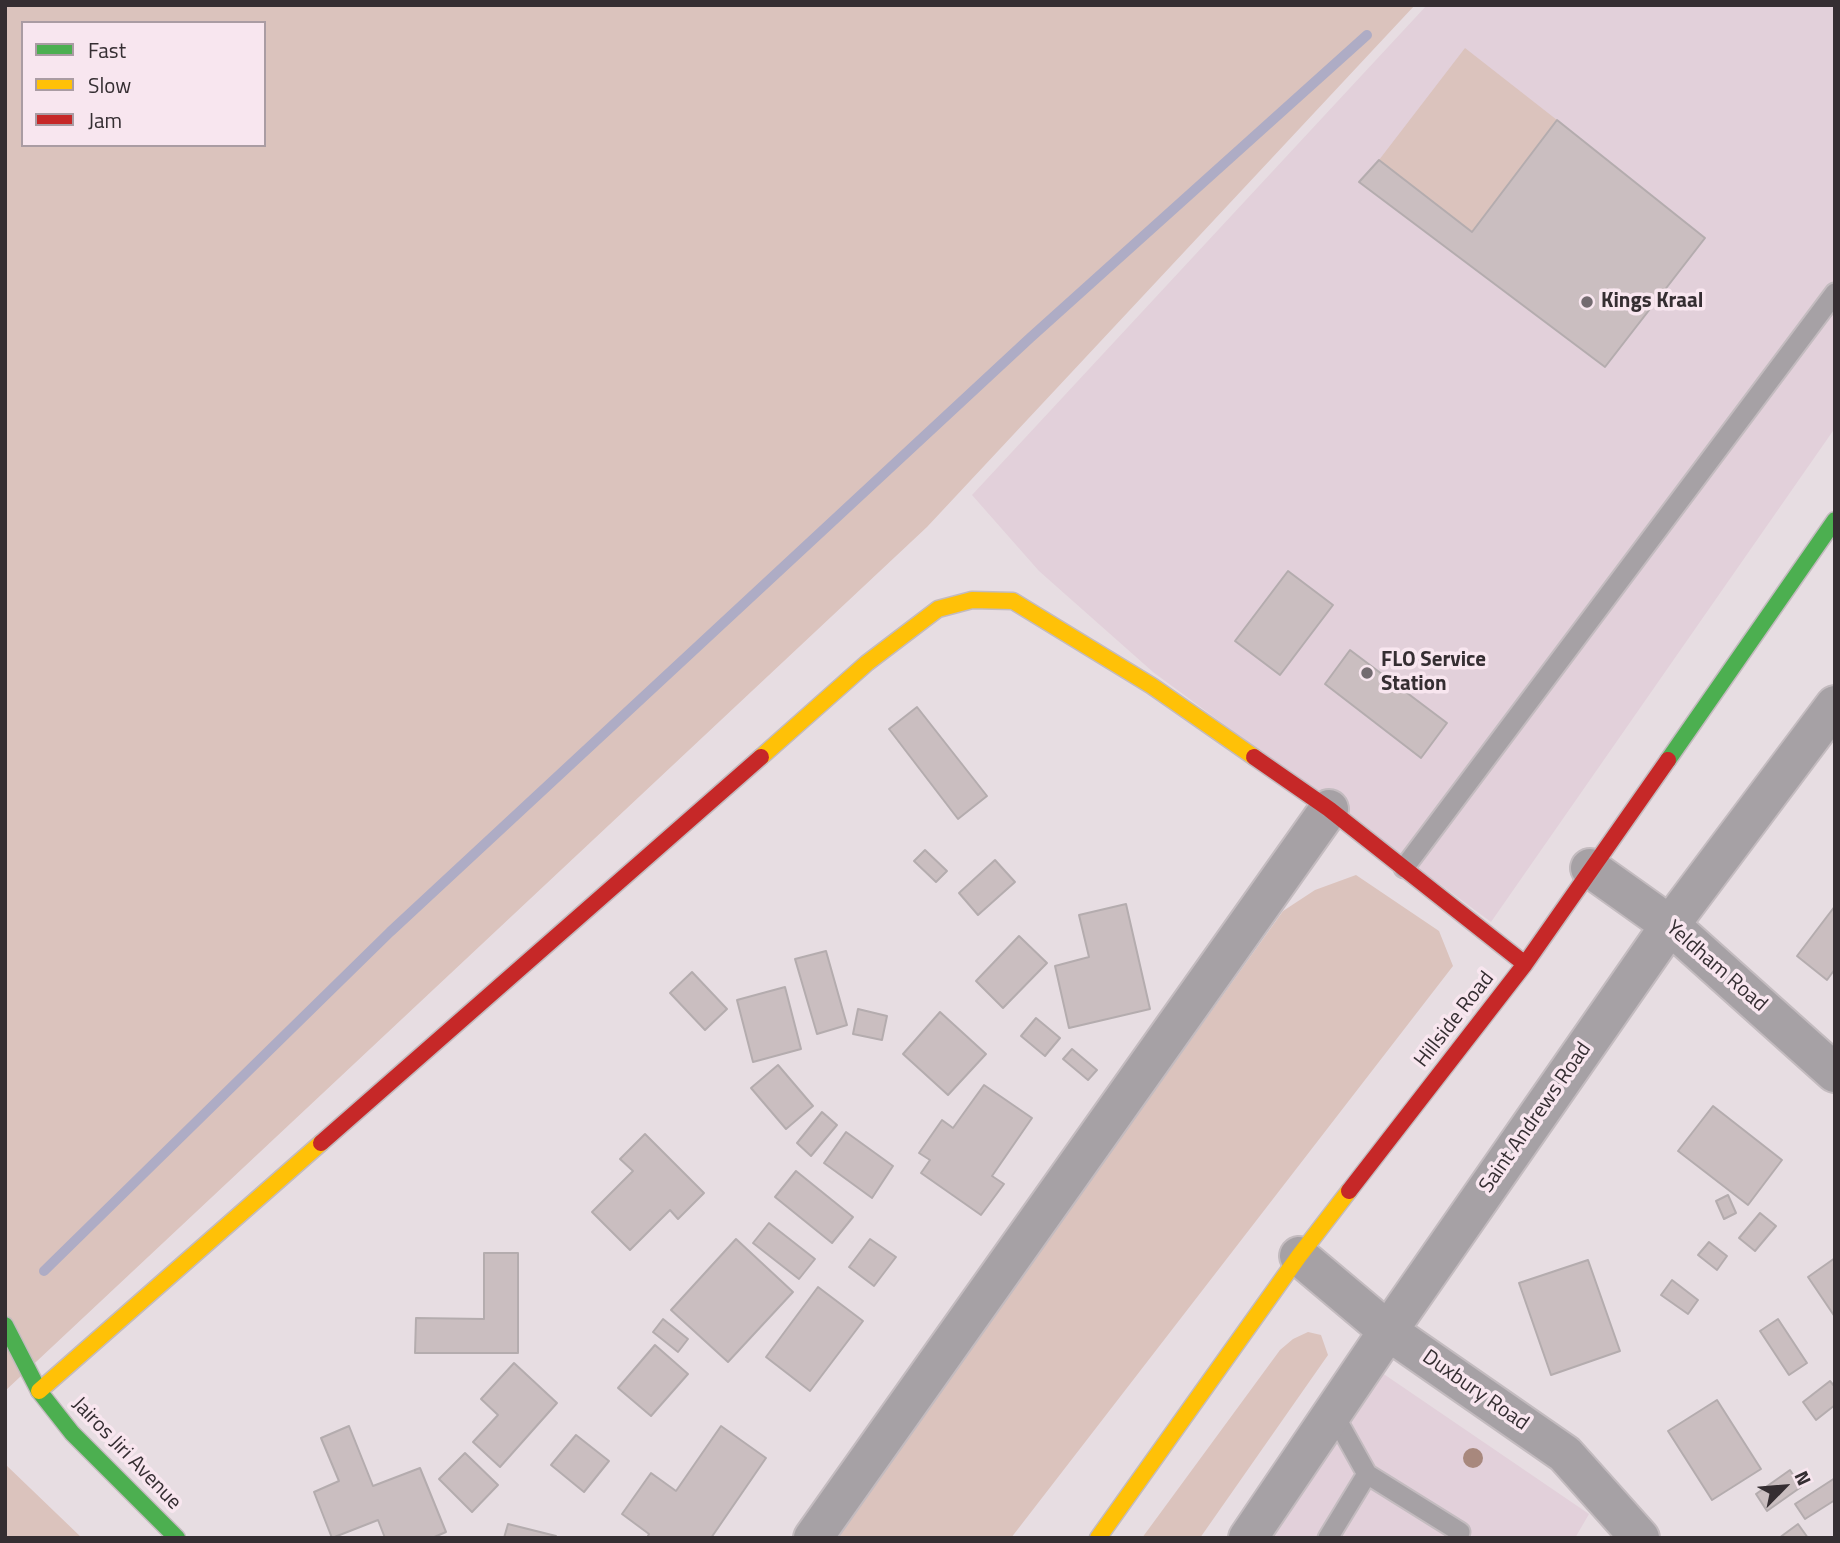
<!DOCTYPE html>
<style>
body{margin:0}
#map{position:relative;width:1840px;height:1543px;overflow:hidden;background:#e7dde2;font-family:"Titillium Web",sans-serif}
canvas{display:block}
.frame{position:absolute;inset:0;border:7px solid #352e32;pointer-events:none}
.legend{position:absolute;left:21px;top:21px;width:245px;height:126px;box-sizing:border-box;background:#f8e6ef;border:2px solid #aa9ca3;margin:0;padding:9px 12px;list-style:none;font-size:21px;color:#352e32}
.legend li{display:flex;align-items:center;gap:14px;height:35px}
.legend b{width:35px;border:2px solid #aa9ca3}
.north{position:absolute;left:1749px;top:1452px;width:70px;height:70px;-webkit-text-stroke:5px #f8e6ef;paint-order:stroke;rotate:65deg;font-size:19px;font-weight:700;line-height:28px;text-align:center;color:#352e32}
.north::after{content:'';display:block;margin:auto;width:24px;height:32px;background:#352e32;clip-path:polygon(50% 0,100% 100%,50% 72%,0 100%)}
</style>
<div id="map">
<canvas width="1840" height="1543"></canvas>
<div class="frame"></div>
<ul class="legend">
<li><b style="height:9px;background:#4caf50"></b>Fast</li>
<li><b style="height:9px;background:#ffc107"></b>Slow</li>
<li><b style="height:9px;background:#c62828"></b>Jam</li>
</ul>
<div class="north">N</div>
</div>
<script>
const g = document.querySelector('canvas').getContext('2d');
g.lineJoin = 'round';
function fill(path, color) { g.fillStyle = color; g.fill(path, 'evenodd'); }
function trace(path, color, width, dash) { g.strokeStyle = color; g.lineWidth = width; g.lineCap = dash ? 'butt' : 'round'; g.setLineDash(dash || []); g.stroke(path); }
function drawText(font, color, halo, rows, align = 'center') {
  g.font = font + ' "Titillium Web",sans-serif'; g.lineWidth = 7; g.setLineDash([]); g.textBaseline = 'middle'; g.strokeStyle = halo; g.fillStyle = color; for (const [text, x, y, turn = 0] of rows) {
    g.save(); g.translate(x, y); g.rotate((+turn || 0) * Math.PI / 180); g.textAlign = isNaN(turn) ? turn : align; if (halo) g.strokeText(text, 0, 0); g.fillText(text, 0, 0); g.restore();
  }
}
fill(new Path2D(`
 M1427 5H1835V428L1491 922 1153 672 1039 571 972 495Z
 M1369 1364 1589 1514 1575 1538H1256Z`), '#e2d0da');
fill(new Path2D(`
 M5 5H1415L927 527 5 1391ZM23 23H264V145H23Z
 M1465 48 1557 120 1472 232 1379 160Z
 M1356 875 1439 931 1453 966 1011 1538H835L1283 911 1315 890Z
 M1308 1332 1321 1335 1328 1355 1200 1538H1142L1280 1350 1293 1339Z
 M5 1464 82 1538H5Z`), '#dbc3bd');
trace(new Path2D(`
 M44 1271 390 932 1030 338 1367 35`), '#aeacc5', 10);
const building = new Path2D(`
 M1557 120 1705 238 1605 367 1359 182 1379 160 1472 232Z
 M1288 571 1333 605 1280 675 1235 641Z
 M1350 650 1447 723 1421 758 1325 684Z
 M917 707 987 796 958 819 889 729Z
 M925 850 947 871 936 882 914 861Z
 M995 860 1015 882 978 915 959 893Z
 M1126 904 1150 1009 1069 1028 1055 966 1089 957 1079 915Z
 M1835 906V969L1827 980 1797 956Z
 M1019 936 1047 963 1003 1008 976 981Z
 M826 951 847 1025 817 1034 795 959Z
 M692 972 727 1009 705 1030 670 993Z
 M785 987 801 1049 753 1062 737 1000Z
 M858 1009 887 1016 882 1040 853 1034Z
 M940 1012 986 1054 948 1095 903 1054Z
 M1036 1018 1060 1038 1045 1056 1021 1036Z
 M1072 1049 1097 1070 1088 1080 1063 1059Z
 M778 1065 813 1106 786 1129 751 1088Z
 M984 1085 1032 1118 992 1176 1004 1184 981 1215 921 1173 930 1160 919 1153 942 1120 953 1128Z
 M1713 1106 1782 1160 1748 1205 1678 1151Z
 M822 1112 837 1125 811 1156 797 1143Z
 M846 1132 893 1166 872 1198 824 1163Z
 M645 1134 704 1193 678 1219 670 1210 630 1250 592 1212 633 1171 620 1159Z
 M796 1171 853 1217 832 1243 775 1197Z
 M1728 1195 1736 1213 1724 1219 1716 1201Z
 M1760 1213 1776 1226 1755 1251 1739 1238Z
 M769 1223 815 1259 799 1279 753 1243Z
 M736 1239 793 1292 728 1362 671 1310Z
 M870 1239 896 1257 874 1286 849 1267Z
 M1709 1242 1727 1256 1717 1270 1698 1255Z
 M484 1253H518V1353H415L416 1318 484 1319Z
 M1835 1258V1317L1808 1277Z
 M1588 1260 1620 1351 1551 1375 1519 1283Z
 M1672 1280 1698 1300 1688 1314 1661 1295Z
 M818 1287 863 1321 810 1391 766 1357Z
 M663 1319 688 1339 678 1352 653 1332Z
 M1778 1319 1807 1363 1789 1375 1760 1331Z
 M655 1345 688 1374 651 1416 618 1388Z
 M514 1363 557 1403 500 1467 473 1442 498 1415 481 1399Z
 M1830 1381 1835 1387V1405L1816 1420 1803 1402Z
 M1717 1400 1761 1469 1712 1500 1668 1431Z
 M349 1426 373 1486 420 1468 446 1532 432 1538H385L378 1520 332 1538 314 1492 339 1481 321 1438Z
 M721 1426 766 1458 711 1538H647L649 1534 622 1514 651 1473 676 1491Z
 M576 1435 609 1461 584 1492 551 1465Z
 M465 1453 498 1485 472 1512 439 1479Z
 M1790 1470 1801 1487 1767 1511 1756 1494Z
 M1835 1478V1500L1805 1519 1795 1504Z
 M508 1524 556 1536 555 1538H504Z
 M1798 1524 1808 1538H1779Z`);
fill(building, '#cabec0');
trace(building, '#b4acae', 2);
const lane = new Path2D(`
 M1404 868 1835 293
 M1367 1474 1460 1532
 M1328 1538 1367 1474 1333 1413`);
const street = new Path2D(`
 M1590 868 1670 925 1835 1073
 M1299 1256 1388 1331 1565 1454 1640 1538
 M813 1538 1329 809
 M1248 1538 1388 1331 1670 925 1835 705`);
const fast = new Path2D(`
 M1668 760 1835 520
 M5 1325 39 1391 72 1433 177 1538`);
const slow = new Path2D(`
 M761 757 867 663 938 609 972 600 1013 601 1152 686 1254 757
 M39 1391 321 1143
 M1098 1538 1299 1256 1349 1191`);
const jam = new Path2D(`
 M1254 757 1329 809 1525 964
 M321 1143 761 757
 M1349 1191 1525 964 1668 760`);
trace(lane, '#c3bbbf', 23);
trace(street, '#c3bbbf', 42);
trace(fast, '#c3bbbf', 19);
trace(slow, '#c3bbbf', 19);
trace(jam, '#c3bbbf', 19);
trace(lane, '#a6a1a5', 19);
trace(street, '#a6a1a5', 38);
trace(fast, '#4caf50', 16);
trace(slow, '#ffc107', 16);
trace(jam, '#c62828', 16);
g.fillStyle = '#a8887d';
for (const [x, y] of [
 [1473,1458]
]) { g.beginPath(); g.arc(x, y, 10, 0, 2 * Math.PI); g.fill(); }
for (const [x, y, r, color] of [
 [1587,302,7,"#736b70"],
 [1367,673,7,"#736b70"]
]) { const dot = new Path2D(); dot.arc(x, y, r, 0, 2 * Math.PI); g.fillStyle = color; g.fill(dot); trace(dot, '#f8e6ef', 2.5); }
drawText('bold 21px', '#352e32', '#f8e6ef', [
 ["Kings Kraal",1601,302],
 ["FLO Service",1381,661],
 ["Station",1381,685]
], 'left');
drawText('21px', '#352e32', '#f8e6ef', [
 ["Yeldham Road",1716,967,41],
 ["Hillside Road",1455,1020,-52],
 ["Saint Andrews Road",1536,1118,-55],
 ["Duxbury Road",1475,1391,35],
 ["Jairos Jiri Avenue",126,1454,46]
]);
</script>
